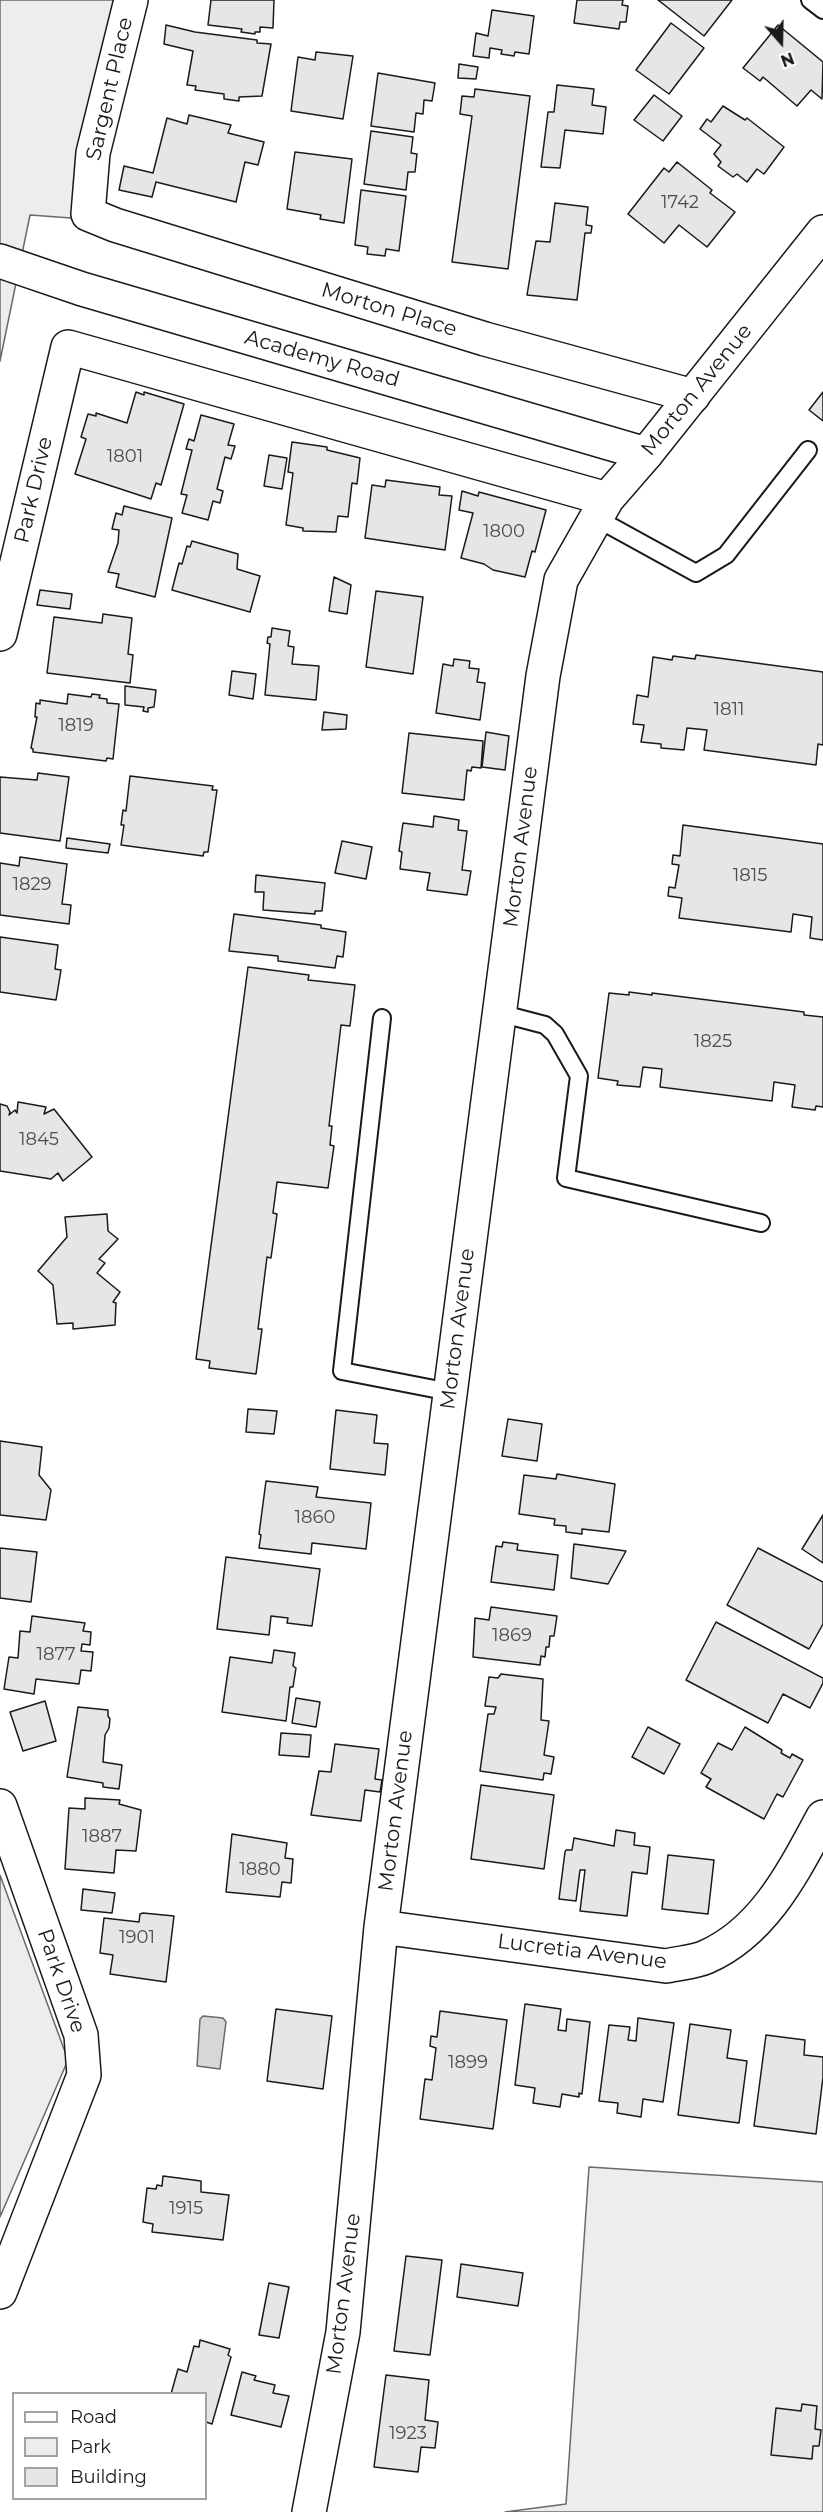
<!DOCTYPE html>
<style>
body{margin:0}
#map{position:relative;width:823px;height:2512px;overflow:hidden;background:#fff;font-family:Montserrat,sans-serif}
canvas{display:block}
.legend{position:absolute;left:12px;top:2392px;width:195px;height:108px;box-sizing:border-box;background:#fff;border:2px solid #a3a3a3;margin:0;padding:8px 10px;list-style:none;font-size:18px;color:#1a1a1a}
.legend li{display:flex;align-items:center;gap:12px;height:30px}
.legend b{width:30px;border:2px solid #a3a3a3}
.north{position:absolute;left:751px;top:12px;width:60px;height:60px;-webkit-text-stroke:4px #fff;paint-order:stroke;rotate:160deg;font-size:16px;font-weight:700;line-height:24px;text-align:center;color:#1a1a1a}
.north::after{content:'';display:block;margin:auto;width:21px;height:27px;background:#1a1a1a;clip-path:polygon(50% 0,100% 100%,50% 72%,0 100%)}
</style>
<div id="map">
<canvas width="823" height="2512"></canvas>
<ul class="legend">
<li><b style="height:8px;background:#fff"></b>Road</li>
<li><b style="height:16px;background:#ededed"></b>Park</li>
<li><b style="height:16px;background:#e6e6e6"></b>Building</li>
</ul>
<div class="north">N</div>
</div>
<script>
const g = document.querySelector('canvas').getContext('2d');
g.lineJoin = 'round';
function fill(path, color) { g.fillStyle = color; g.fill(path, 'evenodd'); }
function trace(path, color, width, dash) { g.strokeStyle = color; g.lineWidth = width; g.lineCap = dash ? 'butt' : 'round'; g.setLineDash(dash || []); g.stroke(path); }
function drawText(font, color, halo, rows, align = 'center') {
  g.font = font + ' Montserrat,sans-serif'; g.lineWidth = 4.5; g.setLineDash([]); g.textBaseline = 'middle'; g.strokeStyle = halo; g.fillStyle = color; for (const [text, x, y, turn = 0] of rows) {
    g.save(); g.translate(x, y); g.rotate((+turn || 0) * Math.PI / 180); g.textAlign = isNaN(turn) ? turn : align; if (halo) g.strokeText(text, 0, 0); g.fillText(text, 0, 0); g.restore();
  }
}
const green = new Path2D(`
 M0 0H115L77 165 71 218 30 215 0 361Z
 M0 1875 68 2060 0 2217Z
 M589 2167 823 2182V2512H505L566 2504Z`);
fill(green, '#ededed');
trace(green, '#6a6a6a', 1.5);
const water = new Path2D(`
 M203 2016 223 2018 226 2022 220 2069 197 2066 200 2019Z`);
fill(water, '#d7d7d7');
trace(water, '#6a6a6a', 1.5);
const building = new Path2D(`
 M211 0H274L273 28 260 27V32H255V34L241 32 242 29 208 25Z
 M577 0H623L622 5 628 6 626 22H620L619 29 574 23Z
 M658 0H732L704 36Z
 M492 10 534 16 529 54 515 52 514 56 501 54 502 50 490 48 489 58 473 56 476 33 488 36Z
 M671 23 704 48 669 94 636 70Z
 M166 25 195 32 257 40V43L271 44 262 96 239 97V101L224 99V94L195 90 196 86 187 85 193 51 164 44Z
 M778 25 823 62 822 99 811 90 797 106 763 77 760 81 743 68Z
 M316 52 353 56 343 119 291 111 298 57 315 60Z
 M459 64 478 67 476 79 458 78Z
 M378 73 435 83 432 101 424 100 423 114 416 113 414 132 371 126Z
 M557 85 594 89 592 105 606 107 603 134 565 130 560 168 541 167 548 112H554Z
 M475 89 530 96 508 269 452 262 472 116 460 114 462 96 474 97Z
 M654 95 682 116 663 141 634 120Z
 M723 106 745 120 747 118 784 147 764 174 757 169 747 182 737 174 733 177 718 166 721 162 714 154 721 145 700 129 707 119 711 122Z
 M189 115 231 125 228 133 264 142 258 165 245 162 236 202 156 182 152 197 119 190 124 166 153 173 167 118 187 124Z
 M371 131 413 137 411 153 417 154 415 172H408L406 190 364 184Z
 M295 152 352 159 344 223 320 219 321 215 287 209Z
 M677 162 712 190 710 193 735 212 707 247 679 225 664 243 628 214 664 168 669 172Z
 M361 190 406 196 399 251 386 249 385 256 367 254 368 247 355 245Z
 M555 203 588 207 586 225 592 226 591 233H585L577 300 527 295 536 241 550 242Z
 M136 392 144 395V392L184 404 161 485 156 483 151 499 75 474 86 439 81 437 88 414 96 416V413L127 423Z
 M823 392V421L809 410Z
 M201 415 234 424 228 445 235 446 231 459 225 457 217 489 223 491 220 503 213 501 208 520 182 513 187 495 181 494 192 450 186 449 189 439 194 441Z
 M292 442 327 447V450L360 458 357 484 352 483 348 517 338 516 336 532 303 531V528L286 525 293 473 288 472Z
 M269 455 287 458 282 489 264 486Z
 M386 480 440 487 439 495 452 496 445 550 365 538 372 485 385 487Z
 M462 491 478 496 479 492 546 510 535 552 532 551 525 577 493 570 484 564 461 558 473 513 459 510Z
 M124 506 172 518 155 597 116 587 119 574 108 572 118 543 119 530 112 529 116 513 122 515Z
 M192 541 238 554 237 569 260 576 250 612 172 590 179 563 182 564 187 546 190 547Z
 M334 577 351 585 347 614 329 611Z
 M40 590 72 594 70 609 37 605Z
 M376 591 423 597 413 674 366 667Z
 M103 614 132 618 128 654 133 655 130 683 47 673 54 617 102 623Z
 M272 628 290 631 288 646 294 647 292 664 319 666 316 700 265 695 270 644 267 643 268 637H271Z
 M696 655 823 672V745L818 744 816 765 704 750 707 730 687 728 684 750 661 748V744L641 742 644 725 633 724 637 695 648 697 653 657 672 660 673 656 695 659Z
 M454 659 470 661 469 668 479 669 477 682 485 683 480 720 436 713 443 664 453 666Z
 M232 671 256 674 253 699 229 695Z
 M125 686 156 690 154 707 148 708V712L143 711 144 707 125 705Z
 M68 694 91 697 92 694 100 695 99 698 107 699V703L119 704 113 759 107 758 106 761 33 752V749L31 748 37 717H35L36 703 40 704V700L67 704Z
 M324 712 347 715 346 729 322 730Z
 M486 732 509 736 505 770 482 767Z
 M409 733 483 741 481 768 472 767 471 771 467 770 464 800 402 793Z
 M38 773 69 777 60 841 0 833V777L37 780Z
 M130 776 213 786 212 790H217L208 852H204L203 856 121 845 124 825H121L123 810 126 811Z
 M434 816 459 820 458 830 467 831 462 870 471 871 467 895 427 890 430 873 400 869 402 852 399 851 403 823 433 827Z
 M683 825 823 844V940L810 938 812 917 793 914 791 932 679 918 682 898 668 896 669 887 675 888 679 865 672 864 673 855 680 856Z
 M67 838 110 844 108 853 66 848Z
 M342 841 372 847 366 879 335 873Z
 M20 857 67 864 62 904 71 905 69 924 0 915V863L19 866Z
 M256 875 325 883 322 911H315V914L263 910 264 892H255Z
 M234 914 321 925V928L346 932 343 957 337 956 335 968 278 961V956L229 951Z
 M0 937 58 945 55 969 61 970 56 1000 0 992Z
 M248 967 309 975 308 980 355 985 350 1026 341 1025 329 1126H332L330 1145 334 1146 328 1188 277 1182 273 1213 277 1214 271 1258 267 1257 258 1329H262L256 1374 209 1368 210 1361 196 1359Z
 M629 992 652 995V993L804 1012V1015L823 1017V1107L816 1106 815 1110 792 1107 795 1085 774 1082 772 1101 660 1087 662 1069 643 1067 640 1087 617 1085 618 1081 598 1078 609 993 629 995Z
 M18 1102 46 1107 44 1114 54 1109 92 1157 63 1181 58 1173 51 1179 0 1171V1104L7 1106 10 1112 9 1115 15 1110 17 1113Z
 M107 1214 108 1231 118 1239 99 1259 105 1263 97 1273 120 1292 113 1302 116 1303 115 1325 73 1329V1323L57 1324 53 1285 38 1271 67 1237 65 1217Z
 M248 1409 277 1411 274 1434 246 1432Z
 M336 1410 377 1415 374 1443 388 1444 385 1475 330 1469Z
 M508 1419 542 1424 537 1461 502 1456Z
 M0 1441 42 1447 39 1475 51 1490 46 1520 0 1515Z
 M557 1474 615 1484 609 1532 582 1529V1534L566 1532V1526L554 1525 555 1519 519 1514 524 1475 556 1479Z
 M266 1481 318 1487 316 1497 371 1503 366 1549 312 1543 311 1554 259 1548 261 1535 259 1534Z
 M823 1515V1563L802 1549Z
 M503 1542 518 1544 517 1550 558 1555 554 1590 491 1582 496 1546 502 1547Z
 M574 1544 626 1551 608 1584 571 1578Z
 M0 1548 37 1552 31 1602 0 1598Z
 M758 1548 823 1582V1624L809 1649 727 1605Z
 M226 1557 320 1569 312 1626 287 1623 288 1618 271 1616 269 1635 217 1629Z
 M491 1607 557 1616 554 1636H550L549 1647H546L545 1657 541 1656 540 1665 473 1657 475 1618 489 1620Z
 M32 1616 85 1623 83 1631 91 1632 90 1645 82 1644 81 1651 93 1652 91 1671 81 1670 79 1684 36 1679 34 1694 4 1689 9 1657 18 1658 20 1631 30 1632Z
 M716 1622 823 1678V1683L810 1708 783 1694 768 1723 686 1680Z
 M274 1650 295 1653 293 1666 296 1668 293 1687H290L286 1721 222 1712 230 1657 272 1663Z
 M501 1674 543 1679 541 1720 549 1721 544 1755 554 1757 551 1774 544 1773 543 1780 480 1771 488 1714H494L496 1707 485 1706 489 1677 498 1678Z
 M296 1698 320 1702 316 1727 292 1723Z
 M45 1701 56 1741 23 1751 10 1712Z
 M78 1707 108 1710V1716L110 1719 109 1728 105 1735 103 1762 122 1765 119 1789 103 1787V1783L67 1777Z
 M648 1727 680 1744 664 1774 632 1757Z
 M745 1727 782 1750 781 1753 790 1758 792 1754 803 1760 783 1797 777 1794 764 1819 706 1787 711 1779 701 1773 718 1743 732 1750Z
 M281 1733 311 1735 309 1757 279 1755Z
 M335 1744 379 1749 375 1779 382 1780 380 1792 365 1790 361 1821 311 1815 319 1771 331 1772Z
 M481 1785 554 1795 544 1869 471 1859Z
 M85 1798 120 1800 119 1804 141 1810 136 1851 116 1850 114 1873 65 1869 69 1808 85 1809Z
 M616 1830 635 1833 634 1845 650 1847 647 1874 632 1872 627 1916 580 1911 585 1870H580L576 1901 559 1899 565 1852 566 1850H572L574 1838 614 1846Z
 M232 1834 287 1843 285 1858 293 1859 291 1883 282 1882 280 1897 226 1892Z
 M668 1855 714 1860 708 1914 662 1909Z
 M83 1889 115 1893 112 1913 81 1910Z
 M143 1913 174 1916 166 1982 110 1974 113 1955 100 1953 104 1918 139 1922 140 1914Z
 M525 2004 561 2009 558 2030 566 2031 567 2019 590 2022 582 2094 579 2093V2097L562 2094 560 2107 533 2103 535 2088 515 2085Z
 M276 2009 332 2016 323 2089 267 2081Z
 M440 2011 507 2020 493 2129 420 2119 425 2079 432 2080 436 2048 430 2046 431 2036 437 2037Z
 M638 2018 674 2023 663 2102 643 2099 641 2117 617 2113 618 2103 599 2101 609 2025 630 2027 628 2040 636 2041Z
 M690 2024 731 2030 727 2058 747 2061 739 2123 678 2115Z
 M766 2035 805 2040 804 2055 823 2057V2077L816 2134 754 2126Z
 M163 2176 201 2181V2192L229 2195 223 2240 152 2232 153 2224 143 2222 147 2188 156 2189 157 2185 162 2186Z
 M406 2256 442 2260 430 2355 394 2351Z
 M461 2264 523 2273 518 2306 457 2297Z
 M269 2283 289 2287 279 2338 259 2335Z
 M200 2340 230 2349 228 2355 231 2357 212 2424 206 2422V2394H171L178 2369 187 2372 194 2346 199 2347Z
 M242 2372 256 2376 254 2380 275 2385 273 2393 289 2396 281 2427 231 2415Z
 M386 2375 429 2380 425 2420 438 2422 435 2448 421 2447 418 2472 374 2467Z
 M802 2404 817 2406 815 2429 821 2430 819 2446H813L812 2459 771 2455 776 2408 801 2411Z`);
fill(building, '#e6e6e6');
trace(building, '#1a1a1a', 1.5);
const lane = new Path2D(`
 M810 0 823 10
 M596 518 696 573 726 555 808 450
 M499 1013 545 1025 555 1034 579 1076 566 1178 761 1223
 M382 1018 342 1371 450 1392`);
const street = new Path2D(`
 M131 0 93 153 88 214 115 225 485 339 693 396
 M0 634 68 347 607 499
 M0 1806 81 2035 84 2075 0 2292
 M381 1927 666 1966C679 1963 695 1962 706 1957 765 1931 794 1870 823 1817
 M309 2512 343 2332 381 1927 543 676 561 580 607 499 646 454`);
const secondary = new Path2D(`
 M0 261 82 289 646 454 823 232`);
trace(lane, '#1a1a1a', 20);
trace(street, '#1a1a1a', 36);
trace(secondary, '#1a1a1a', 36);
trace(lane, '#fff', 16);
trace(street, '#fff', 33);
trace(secondary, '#fff', 33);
drawText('18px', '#4d4d4d', null, [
 ["1742",680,203],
 ["1801",125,457],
 ["1800",504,532],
 ["1811",729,710],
 ["1819",76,726],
 ["1815",750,876],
 ["1829",32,885],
 ["1825",713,1042],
 ["1845",39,1140],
 ["1860",315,1518],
 ["1869",512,1636],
 ["1877",56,1655],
 ["1887",102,1837],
 ["1880",260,1870],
 ["1901",137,1938],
 ["1899",468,2063],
 ["1915",186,2209],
 ["1923",408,2434]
]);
drawText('21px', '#1a1a1a', '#fff', [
 ["Sargent Place",110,89,-77],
 ["Morton Place",389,310,17],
 ["Academy Road",322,359,16],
 ["Morton Avenue",697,390,-51],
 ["Park Drive",34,490,-77],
 ["Morton Avenue",521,847,-83],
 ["Morton Avenue",458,1329,-83],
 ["Morton Avenue",396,1811,-83],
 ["Lucretia Avenue",582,1952,7],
 ["Park Drive",61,1981,71],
 ["Morton Avenue",344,2294,-83]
]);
</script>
